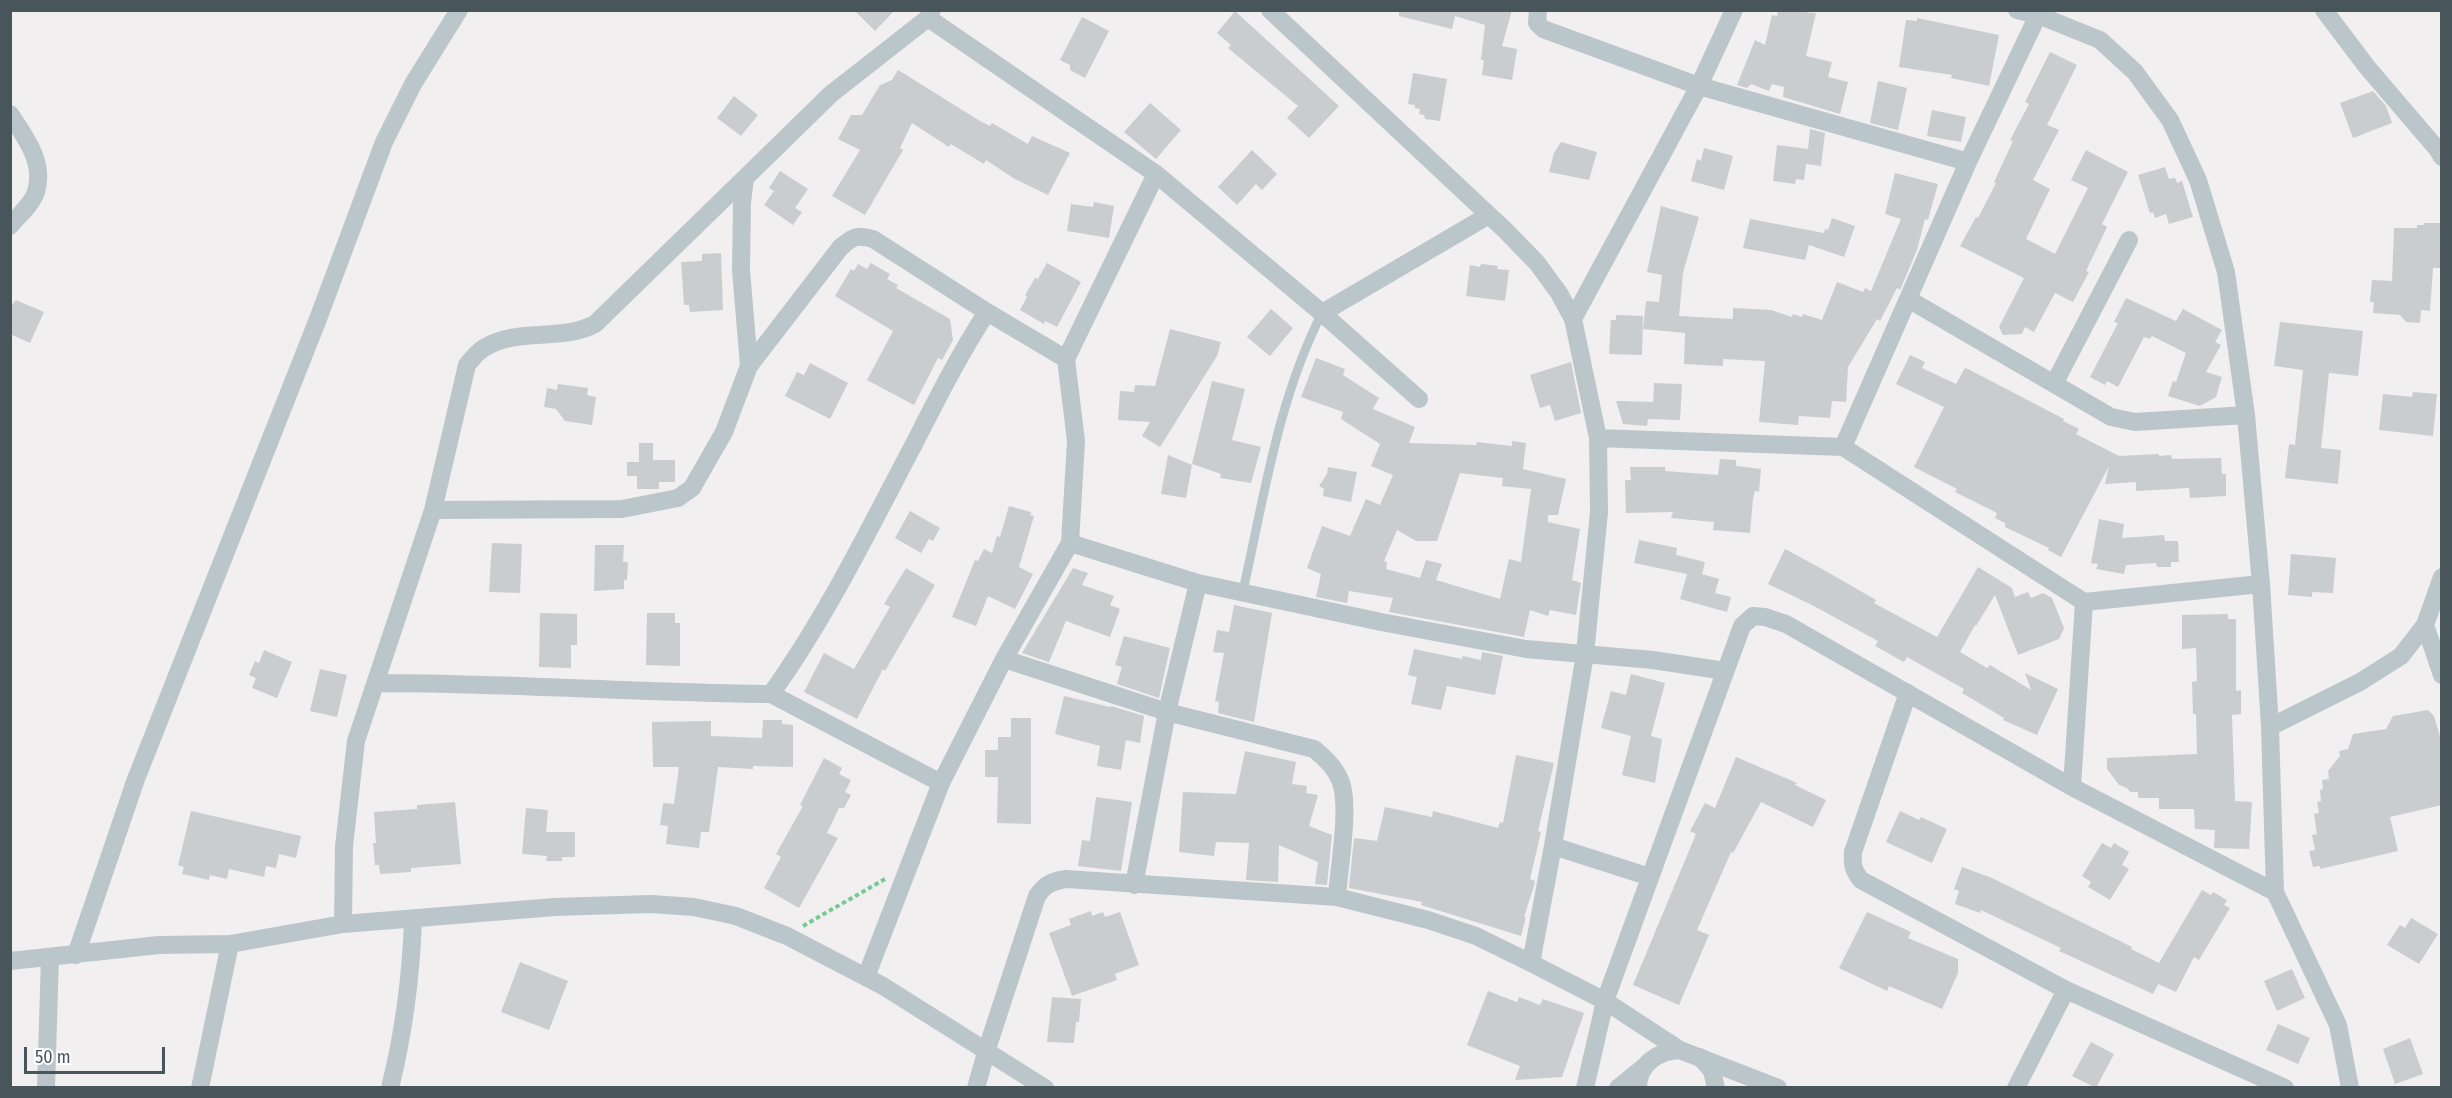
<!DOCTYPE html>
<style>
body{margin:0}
#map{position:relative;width:2452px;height:1098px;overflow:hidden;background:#f1efef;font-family:"Fira Sans Condensed",sans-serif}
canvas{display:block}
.frame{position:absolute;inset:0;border:12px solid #48555b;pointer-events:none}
.scale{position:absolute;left:24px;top:1047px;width:141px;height:27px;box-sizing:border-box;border:3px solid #48555b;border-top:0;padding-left:8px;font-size:18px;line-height:21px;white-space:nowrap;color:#48555b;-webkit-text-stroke:4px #fff;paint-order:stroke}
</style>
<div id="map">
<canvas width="2452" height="1098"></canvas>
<div class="frame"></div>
<div class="scale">50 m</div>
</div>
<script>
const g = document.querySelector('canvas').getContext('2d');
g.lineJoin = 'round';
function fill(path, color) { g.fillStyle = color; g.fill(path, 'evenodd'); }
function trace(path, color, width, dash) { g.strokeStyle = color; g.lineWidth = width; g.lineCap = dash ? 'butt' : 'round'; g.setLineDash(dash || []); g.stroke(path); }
fill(new Path2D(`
 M854 10H895L875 31Z
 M1399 10H1512L1502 46 1517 49 1512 80 1482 75 1484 60H1481L1485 25 1455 16 1452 29 1399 16Z
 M1778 10 1816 13 1806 56 1832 62 1828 77 1848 82 1840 114 1783 97 1784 87 1772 84 1769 91 1751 84 1747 88 1737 85 1755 40 1765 45 1772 15 1777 16Z
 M1235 11 1339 106 1309 138 1287 118 1298 106 1228 48 1231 45 1217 33Z
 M1082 17 1109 31 1085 78 1070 70V65L1060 60Z
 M1917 18 1999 35 1989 86 1951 78 1952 75 1899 67 1906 20 1917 21Z
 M2050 52 2077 65 2047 125 2059 130 2033 180 2050 189 2026 239 2055 254 2088 188 2071 180 2086 150 2128 172 2102 224 2107 227 2086 271 2089 272 2073 302 2055 293 2034 332 2025 327 2022 334 2003 335 1999 327 2024 278 1960 246 1976 217 1978 218 1996 183 1994 182 2013 141 2010 140 2029 104 2025 102Z
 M898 70 980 121 990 126 992 123 1028 144 1032 136 1070 153 1048 195 1015 179 986 160 984 164 951 144 949 147 912 123 900 148 903 150 865 215 832 196 860 150 838 139 851 115H862L880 85 892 80Z
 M1413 73 1447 79 1440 121 1425 119 1424 115 1419 114 1420 109 1415 108V105L1408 104Z
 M1878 81 1907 88 1898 130 1870 123Z
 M2373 91 2386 106 2392 123 2353 138 2340 103Z
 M734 96 758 115 741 136 717 118Z
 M1150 103 1181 130 1156 159 1124 132Z
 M1932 110 1966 117 1961 142 1927 136Z
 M1810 129 1825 133 1821 166 1806 164 1804 180 1796 179 1795 184 1773 181 1777 145 1808 149Z
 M1561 142 1597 152 1589 180 1549 172 1554 153Z
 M1704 148 1733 156 1724 190 1691 181 1697 159 1701 161Z
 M1252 150 1277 174 1262 190 1256 184 1237 205 1218 187Z
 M2165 167 2169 179 2175 178 2177 183 2182 181 2193 217 2169 224 2166 214 2155 218 2153 212 2150 213 2138 175Z
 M780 171 808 189 795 208 802 212 793 225 764 205 774 191 769 188Z
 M1895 173 1938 184 1928 220 1925 219 1917 250 1900 290 1897 288 1880 321 1877 319 1848 367 1846 402 1832 401 1830 418 1799 416 1798 425 1759 422 1765 361 1723 359V366L1684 364 1685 333 1643 329 1646 301 1659 302 1662 275 1647 272 1661 206 1699 217 1683 273 1679 316 1733 319V308L1771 310 1792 317 1793 314 1802 317 1803 314 1822 320 1837 282 1863 292 1865 288 1871 291 1901 219 1885 214Z
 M1094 202 1114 206 1109 238 1067 231 1071 204 1093 207Z
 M1832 218 1855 226 1844 257 1809 245 1805 260 1743 248 1750 219 1824 233 1825 229 1828 230Z
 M2424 223H2442V268H2433L2430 311 2421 310 2420 323 2406 322 2400 315 2373 313 2374 302H2370L2372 280 2392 281 2394 228H2417V225H2424Z
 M721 253 723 310 690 312 689 305H684L681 262 702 261V254Z
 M871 263 890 274 887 279 898 285 896 288 950 319 953 340 942 360 938 358 914 405 867 380 893 331 835 296 851 269 854 271 858 264 867 269Z
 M1047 263 1081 282 1057 327 1045 321 1044 324 1020 310 1027 297 1025 295 1035 278 1038 279Z
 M1481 264 1498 266 1497 269 1509 270 1505 301 1466 296 1470 265 1480 267Z
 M2126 298 2176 321 2183 309 2222 330 2215 342 2221 345 2206 372 2222 377 2216 397 2200 406 2168 396 2173 381 2176 382 2186 353 2152 336 2150 339 2144 337 2118 387 2107 381 2105 385 2090 377 2118 323 2114 322Z
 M16 300 44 312 30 343 10 334V307Z
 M1271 309 1293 328 1270 356 1247 337Z
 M1616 315 1643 316 1642 355 1609 354 1611 320H1616Z
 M2280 322 2363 331 2358 376 2329 373 2321 448 2341 450 2338 484 2285 478 2289 444 2295 445 2303 370 2274 366Z
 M1170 329 1221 342 1217 356 1160 447 1142 436 1150 422 1118 420 1120 391 1134 392 1135 385 1155 386Z
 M1910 355 1925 362 1922 368 1956 384 1965 368 1968 369 2064 419 2063 421 2079 429 2076 434 2119 456 2159 454V456L2171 455 2172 459 2221 458 2222 474H2226V496L2190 498 2189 488 2136 491V482L2105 484 2109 466 2061 557 2048 550 2049 548 2005 527V523L1995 518 1997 513 1955 492 1957 489 1914 467 1944 407 1896 384Z
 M1316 358 1345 369 1343 375 1379 398 1373 409 1415 427 1409 443 1476 445 1477 442 1512 446V441L1526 443 1523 469 1566 479 1558 515H1548V522L1580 529 1572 580 1581 583 1576 615 1550 610 1548 616 1530 610 1524 637 1389 612 1393 598 1349 591 1347 603 1316 597 1321 574 1307 568 1322 526 1350 536 1366 499 1380 505 1393 475 1371 466 1380 444 1341 419 1343 412 1301 397ZM1460 473 1503 478 1502 486 1531 489 1521 562 1509 559 1500 599 1436 580 1442 564 1426 560 1420 578 1386 569 1387 562 1384 561 1397 530 1416 541H1437Z
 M1571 362 1581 413 1555 421 1550 405 1540 408 1530 375Z
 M810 363 848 383 830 419 785 396 797 372 804 375Z
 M1212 381 1245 389 1232 440 1261 447 1251 483 1220 478 1221 474 1192 464Z
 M1654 383 1682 384 1680 420 1648 419 1647 426 1623 424 1616 401 1653 402Z
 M558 384 588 388 587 395 596 397 592 425 565 421 556 409 544 407 547 388 557 390Z
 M2413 392 2437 394 2433 436 2379 430 2383 394 2412 397Z
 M639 443H653V460H675V482H659V489H637V476H627V462H639Z
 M1168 455 1192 465 1186 498 1161 494Z
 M1720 459 1736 460V466L1761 469 1759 492 1755 491 1753 499 1750 533 1713 530 1714 522 1671 518 1673 512 1626 513 1625 480H1631L1630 467H1665V471L1718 475Z
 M1328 467 1357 472 1351 502 1323 496 1324 489 1319 486 1327 474Z
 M1009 506 1031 512 1030 515 1034 516 1019 567 1033 574 1015 609 988 596 976 626 952 617 975 560 978 561 984 549 992 553 997 536 1000 537Z
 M910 511 940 528 933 541 929 539 921 553 895 538Z
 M2099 519 2124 524 2122 538 2164 535 2165 541H2178L2179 562H2171V567H2157L2156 563 2126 565 2124 574 2096 569 2098 564 2091 563Z
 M1639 540 1677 548 1676 555 1705 562 1702 574 1719 579 1715 593 1731 597 1727 612 1680 599 1687 574 1634 563Z
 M492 543 522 544 520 593 489 592Z
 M595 545H624L623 562H628L627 580H624V589L594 591Z
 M1785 549 1824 570 1876 600 1874 603 1937 637 1978 567 2012 588 2015 597 2028 592 2031 598 2043 593 2052 598 2064 628 2059 639 2018 655 1995 595 1976 626 1975 625 1960 652 1987 668 1990 665 2031 690 2025 673 2058 689 2037 735 2003 720 2004 718 1962 693 1964 689 1907 657 1904 662 1875 646 1878 641 1810 604 1768 584Z
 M2291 554 2336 558 2333 593 2312 592V597L2288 595Z
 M906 568 935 585 885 671 883 669 857 719 804 692 824 653 854 669 890 607 884 604Z
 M1073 568 1088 573 1082 585 1114 596 1110 605 1120 609 1110 637 1066 621 1049 662 1022 653Z
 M1234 605 1272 613 1254 722 1218 713 1219 702 1215 701 1224 653 1213 652 1217 630 1229 632Z
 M540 613 577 614V645H571V668L539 667Z
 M647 613H675V623H680V666L646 665Z
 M2228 614V619H2236V691L2241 690V714L2232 715 2235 801 2252 802 2249 849 2214 848 2215 830 2195 829 2194 809H2159V798H2138V792H2130L2127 788 2119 785 2107 769V758L2197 754 2196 714H2193L2192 682 2197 681 2196 648 2182 649V615Z
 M1124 636 1170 648 1159 698 1117 684 1122 667 1115 665Z
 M1414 649 1462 659 1463 656 1481 660 1482 652 1503 656 1495 695 1447 686 1441 710 1411 704 1417 677 1408 675Z
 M264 650 292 662 277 698 252 688 256 678 249 675 255 661 259 663Z
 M320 669 347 675 337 717 310 711Z
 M1631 674 1665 683 1651 736 1662 739 1655 783 1622 775 1631 736 1601 728 1611 691 1626 695Z
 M1064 696 1110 707 1111 706 1144 716 1140 743 1126 740 1121 770 1097 766 1100 746 1055 734Z
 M2428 710 2434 716 2442 743V805L2390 817 2398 851 2320 869V866L2313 867 2309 851 2315 850 2312 835 2317 834 2314 814 2319 813 2317 802 2321 801 2320 790 2323 789 2322 780 2329 779 2328 771 2340 756 2339 751 2348 749 2353 734 2386 729 2393 716Z
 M1011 718H1031V824L997 823 998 777H985V750H998V737H1011Z
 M763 720H782V724L793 725V767L753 766V769L718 767 709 832H701L699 848 666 844 668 826 660 825 663 803 674 804 679 767H653L652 722 711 721V736L762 738Z
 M1245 751 1296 762 1292 784 1307 786 1306 793 1318 795 1309 826 1332 835 1327 885 1315 884 1318 862 1279 845 1278 882 1246 880 1249 843 1216 842 1214 856 1179 852 1183 792 1236 794Z
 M1516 755 1554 763 1538 831 1541 832 1530 879 1535 881 1533 889 1524 917H1526L1521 936 1421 905 1422 902 1349 888 1354 838 1377 841 1385 807 1432 817 1433 811 1498 828 1500 822 1503 823Z
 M1736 757 1797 783 1795 785 1826 800 1813 827 1761 802 1733 853 1731 852 1697 930 1709 935 1679 1005 1633 985 1696 834 1690 831 1705 803 1715 808Z
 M824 758 842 768 839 774 851 780 845 792 851 795 844 808H839L827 833 838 838 799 908 764 888 781 857 776 854 803 806 800 805Z
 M1096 797 1132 802 1121 871 1078 866 1082 840 1090 841Z
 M455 802 461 864 411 868V872L380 874 379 865H375L373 843H376L374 812 417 809V805Z
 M526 808 548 810 546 832H575V857H562V861H546L547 856 522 854Z
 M191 811 301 836 296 858 279 854 276 868 266 866 264 877 229 869 227 879 210 875 209 880 182 874 184 867 178 865Z
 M1900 811 1919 820 1921 817 1947 829 1932 863 1886 842Z
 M2102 843 2111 848 2114 843 2129 852 2122 865 2129 869 2110 900 2088 887 2091 882 2082 876Z
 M1962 867 1992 878 2132 947 2131 949 2159 963 2202 890 2211 895 2213 892 2227 900 2224 905 2230 908 2199 960 2194 957 2176 992 2158 984 2153 994 2059 951 2061 948 1981 910 1980 913 1955 904 1959 891 1954 889Z
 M1091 911 1092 916 1103 912 1105 917 1120 912 1139 965 1115 974 1117 980 1072 996 1049 933 1071 925 1069 919Z
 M1867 912 1911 932 1908 938 1958 959V973L1942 1009 1889 986 1887 991 1839 968Z
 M2411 918 2438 934 2419 964 2387 945 2400 925 2405 928Z
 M520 962 568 981 549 1030 501 1012Z
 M2292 969 2305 998 2277 1011 2264 981Z
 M1488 991 1517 1002 1519 997 1540 1005 1543 999 1584 1013 1562 1077 1515 1080 1520 1066 1467 1045Z
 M1052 997 1081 999 1079 1022H1076L1074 1043 1047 1042Z
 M2278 1024 2310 1038 2298 1064 2266 1050Z
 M2410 1038 2423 1074 2395 1084 2383 1049Z
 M2091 1042 2114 1054 2096 1088 2072 1076Z`), '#c9cdd0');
trace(new Path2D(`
 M803 926 885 879`), '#7ac895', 4, [4.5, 3]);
trace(new Path2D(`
 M1243 591C1264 497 1278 399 1322 313`), '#bbc6cb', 9);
trace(new Path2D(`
 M1270 10 1506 231 1537 263 1559 293 1573 319 1598 438 1599 512 1585 654 1553 846 1531 963
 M1538 10 1537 23 1543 29 1699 86 1968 162
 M2017 10 2038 15 2100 40 2135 72 2170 120 2198 180 2226 272 2246 415 2261 584 2270 727 2275 892 2338 1025 2350 1088
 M2324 10 2367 67 2438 150 2442 157
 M928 18 1156 174 1322 313 1419 399
 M10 114C25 137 45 162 36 192 32 204 18 216 10 226
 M1908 299 2111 417 2135 422 2246 415
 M1322 313 1489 215
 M1573 319 1699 86 1734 10
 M749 366 741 270 742 203 745 178 831 94 928 18 932 10
 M2054 384 2129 240
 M1598 438 1843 447 2084 602 2072 787
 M1843 447 1968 162 2038 15
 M433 510 467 365C472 359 477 352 484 348 518 327 561 342 595 324L745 178
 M1070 543 1198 583 1381 622 1526 649 1653 660 1725 671
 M2442 577 2425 625 2442 675
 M2084 602 2261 584
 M1004 659 1167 712 1314 749C1326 759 1338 770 1342 786 1349 814 1339 867 1337 897
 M377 683C508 683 640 693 771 694 827 616 869 529 914 444 937 399 959 355 987 312
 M1908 693 1853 852C1852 864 1853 870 1861 880L2066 990 2285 1088
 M771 694 941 783
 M2270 727 2360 682 2401 656 2425 625
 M1553 846 1650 877
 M1134 885 1167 712 1198 583
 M343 924 344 846 356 741 433 510 622 509 678 498 692 488 724 432 749 366 840 248C852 237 857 234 873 239L987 312 1066 359
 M76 955 136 779 318 319 384 142 413 84 459 10
 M10 961 159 945 230 944 343 924 555 907 651 904 694 907 736 916 787 936 883 986 1045 1088
 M866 977 941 783 1004 659 1070 543 1076 441 1066 359 1156 174
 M1700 1057 1712 1071 1716 1088
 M46 1088 50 957
 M200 1088 230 944
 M390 1088C404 1032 411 977 413 920
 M976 1088 987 1049 1037 896C1045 884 1053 881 1066 879L1337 897 1428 920 1476 936 1531 963 1605 1001 1680 1050
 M1585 1088 1605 1001 1742 626 1753 616 1765 617 1786 624 2072 787 2275 892
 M1618 1088 1644 1067
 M1638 1088C1638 1063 1659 1051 1680 1050L1778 1088
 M2016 1088 2066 990`), '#bbc6cb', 18);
</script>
